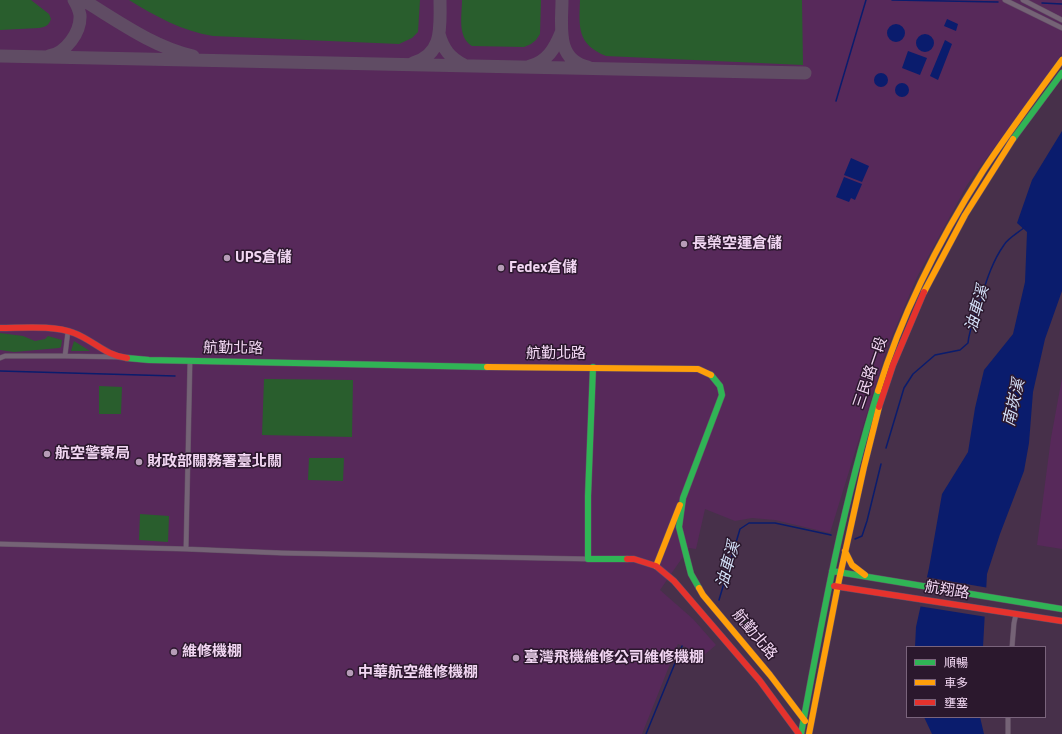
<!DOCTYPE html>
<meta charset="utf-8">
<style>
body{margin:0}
#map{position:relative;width:1062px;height:734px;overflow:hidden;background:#47304a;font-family:"Titillium Web","Noto Sans TC",sans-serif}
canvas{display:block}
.legend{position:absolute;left:906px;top:646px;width:140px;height:72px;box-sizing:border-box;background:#2b182d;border:1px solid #7a647c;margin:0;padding:5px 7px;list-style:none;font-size:12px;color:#f1d6f2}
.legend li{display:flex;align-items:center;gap:8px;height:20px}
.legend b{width:20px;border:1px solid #7a647c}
</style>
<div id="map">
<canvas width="1062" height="734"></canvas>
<ul class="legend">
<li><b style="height:5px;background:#30b455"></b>順暢</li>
<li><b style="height:5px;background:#ff9f0a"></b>車多</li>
<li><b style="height:5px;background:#e5322d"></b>壅塞</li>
</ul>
</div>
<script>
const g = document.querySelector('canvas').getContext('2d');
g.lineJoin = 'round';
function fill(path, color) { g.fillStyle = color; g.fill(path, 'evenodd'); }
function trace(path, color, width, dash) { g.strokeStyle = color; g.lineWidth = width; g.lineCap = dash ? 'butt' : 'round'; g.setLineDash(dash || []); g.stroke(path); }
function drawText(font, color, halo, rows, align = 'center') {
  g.font = font + ' "Titillium Web","Noto Sans TC",sans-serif'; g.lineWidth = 3; g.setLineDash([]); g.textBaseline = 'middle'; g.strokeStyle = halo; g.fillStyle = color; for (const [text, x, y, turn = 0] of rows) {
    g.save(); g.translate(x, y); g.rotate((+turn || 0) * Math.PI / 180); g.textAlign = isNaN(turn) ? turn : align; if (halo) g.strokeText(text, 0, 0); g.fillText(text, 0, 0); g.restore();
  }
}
fill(new Path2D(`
 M0 0H1062V54L967 185 917 277 887 348 830 533 775 520 752 518 735 521 705 509 696 549 689 548 660 590 693 619 716 645 704 655 678 644 642 734H0Z
 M1062 378V549L1037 545 1051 438Z`), '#57295a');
fill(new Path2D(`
 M0 0H31L49 14 51 19C49 25 46 27 39 28L0 30Z
 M129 0H420L418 32 412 38 399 44 213 36C182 31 155 16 129 0Z
 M462 0H541L540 34 536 40 531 44 524 47 472 46C457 37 462 15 462 0Z
 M580 0H802L803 65 606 56C577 44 579 28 580 0Z
 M0 333 23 336 35 341 45 339 48 336 62 340 61 347 59 348 14 352 0 350Z
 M74 341 90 351H71Z
 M264 379 353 380 352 437 262 435Z
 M99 386 122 387 121 414H99Z
 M309 458H344L343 481 308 480Z
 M140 514 169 516 168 542 139 540Z
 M744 614C751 617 753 626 753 633L741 620V615Z`), '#295e2d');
fill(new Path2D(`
 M947 19 958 24 956 31 944 26Z
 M887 33a9 9 0 1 1 18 0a9 9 0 1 1-18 0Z
 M916 43a9 9 0 1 1 18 0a9 9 0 1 1-18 0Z
 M945 40 952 44 938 80 930 76Z
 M908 51 927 58 920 75 902 68Z
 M874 80a7 7 0 1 1 14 0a7 7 0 1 1-14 0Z
 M895 90a7 7 0 1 1 14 0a7 7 0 1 1-14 0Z
 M1062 131V291L1045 339 1033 392 1029 443 1024 471 1000 534 987 574 983 647H915L916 627 929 568 942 494 968 452 975 408 984 370 1013 334 1025 282 1027 232 1017 223 1032 180Z
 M851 158 869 166 862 182 844 175Z
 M844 177 862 184 855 200 851 198 849 202 836 197Z
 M924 717H980L984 734H932Z`), '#0a1c6d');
fill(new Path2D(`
 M925 577 989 588 987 617 918 606Z`), '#47304a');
trace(new Path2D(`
 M892 0 998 2
 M1042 3 1062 4
 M836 101 866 0
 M0 371 175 376
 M886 448 904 388 913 374 935 355 960 350 968 343C969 331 974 319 978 307 985 286 991 263 1004 245 1007 239 1019 232 1025 227
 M855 539 862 536 867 521 881 464
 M719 600 740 529 749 523H775L831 535
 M646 734 682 646`), '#0a1c6d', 1.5);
trace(new Path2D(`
 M83 0C118 21 153 47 193 56
 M562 0C562 25 555 60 588 67
 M439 34C443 49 450 58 464 65
 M0 56 805 73
 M49 56C66 53 81 32 80 15 79 9 77 5 74 0
 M413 63C444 54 440 26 440 0
 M530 66C547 62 555 48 561 33`), '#604c64', 13);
const street = new Path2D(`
 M1005 0 1062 28
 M1023 0 1062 20
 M65 356 68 331
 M0 358 5 356H65L118 357
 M0 544 186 549 282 553 588 559
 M186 549 190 361
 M1012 647 1014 623 1016 614
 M1008 717V734`);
const fast = new Path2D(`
 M1013 139 1062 73
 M127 358 149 360 487 367
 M593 367 588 496V559H627
 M832 571 1062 609
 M699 588 691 574 679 527 683 498 722 395 720 386 711 375
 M801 734C822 619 843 503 878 391`);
const slow = new Path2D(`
 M924 292 965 215 1013 139
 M487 367 698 369 711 375
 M878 391C902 313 939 240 983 171 1008 133 1035 97 1062 60
 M845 551 852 565 865 575
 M656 566 680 505
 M699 588 703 595 770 675 805 721
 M809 734 839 580 864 467 879 407`);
const jam = new Path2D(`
 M0 328C22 328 54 325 74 333 93 340 106 356 127 358
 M879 407 893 365 924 292
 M627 559H634L656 566 674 581 760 681 799 734
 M834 586 1062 621`);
trace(street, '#634e65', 5.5);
trace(fast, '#634e65', 7);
trace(slow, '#634e65', 7);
trace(jam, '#634e65', 7);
trace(street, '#756376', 4.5);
trace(fast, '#30b455', 6);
trace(slow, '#ff9f0a', 6);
trace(jam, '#e5322d', 6);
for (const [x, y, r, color] of [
 [684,244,4,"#b69cb7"],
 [227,258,4,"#b69cb7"],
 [501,268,4,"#b69cb7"],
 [47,454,4,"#b69cb7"],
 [139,462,4,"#b69cb7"],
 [174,652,4,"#b69cb7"],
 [516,658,4,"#b69cb7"],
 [350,673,4,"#b69cb7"]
]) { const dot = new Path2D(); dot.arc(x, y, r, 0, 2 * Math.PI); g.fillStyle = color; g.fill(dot); trace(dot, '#2b182d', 1.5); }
drawText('bold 15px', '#f1d6f2', '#2b182d', [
 ["長榮空運倉儲",692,244],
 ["UPS倉儲",235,258],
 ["Fedex倉儲",509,268],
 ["航空警察局",55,454],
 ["財政部關務署臺北關",147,462],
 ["維修機棚",182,652],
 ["臺灣飛機維修公司維修機棚",524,658],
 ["中華航空維修機棚",358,673]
], 'left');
drawText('15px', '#f1d6f2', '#2b182d', [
 ["航勤北路",233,349,1],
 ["航勤北路",556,354],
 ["三民路一段",871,373,-71],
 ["航翔路",947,591,9],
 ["航勤北路",754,635,50]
]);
drawText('italic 16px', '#d2def6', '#2b182d', [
 ["油車溪",978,309,-74],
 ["南崁溪",1015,403,-77],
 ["油車溪",729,565,-74]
]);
</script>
